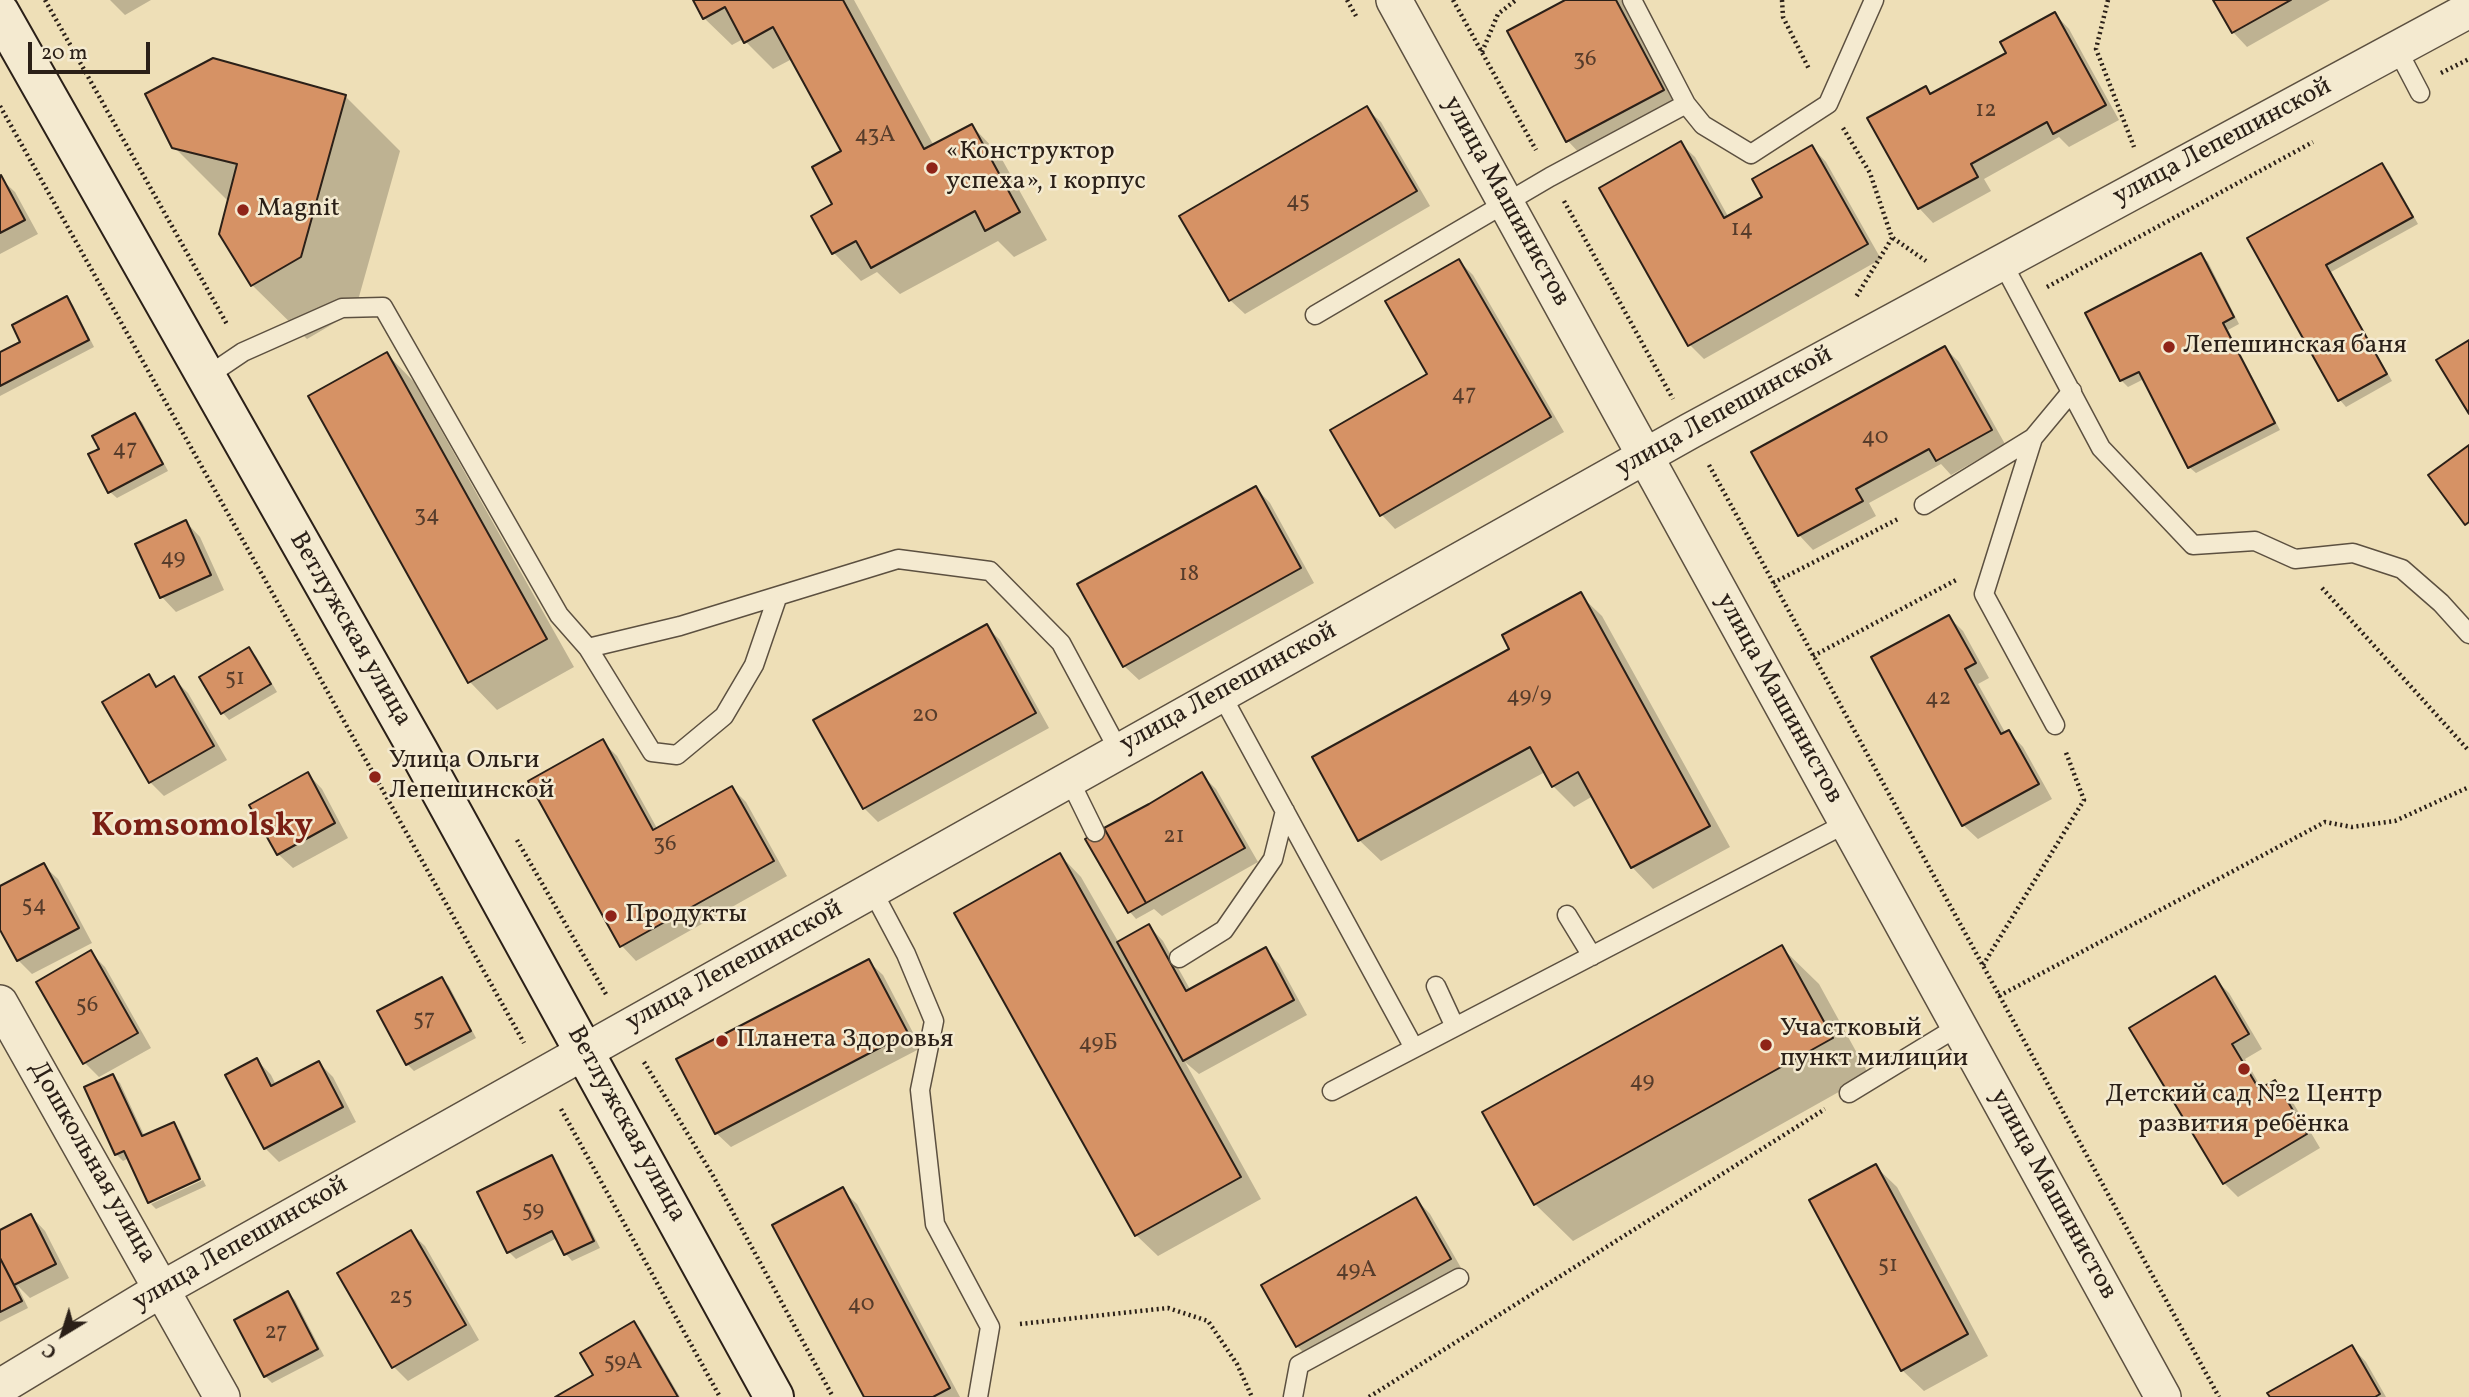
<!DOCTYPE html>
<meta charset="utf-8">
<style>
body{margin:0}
#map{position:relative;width:2469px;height:1397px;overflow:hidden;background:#eedfb7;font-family:Vollkorn,serif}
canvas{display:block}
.north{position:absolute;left:28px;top:1299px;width:70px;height:70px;-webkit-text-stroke:5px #f4ead0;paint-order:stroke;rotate:218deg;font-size:19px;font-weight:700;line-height:28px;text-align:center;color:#2b2018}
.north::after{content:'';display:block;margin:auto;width:24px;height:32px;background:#2b2018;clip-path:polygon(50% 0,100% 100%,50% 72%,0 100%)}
.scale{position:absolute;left:28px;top:42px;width:122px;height:32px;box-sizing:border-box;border:4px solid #2b2018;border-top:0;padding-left:9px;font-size:21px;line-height:24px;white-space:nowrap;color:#2b2018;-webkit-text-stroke:5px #f4ead0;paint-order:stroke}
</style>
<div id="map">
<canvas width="2469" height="1397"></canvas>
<div class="north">С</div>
<div class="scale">20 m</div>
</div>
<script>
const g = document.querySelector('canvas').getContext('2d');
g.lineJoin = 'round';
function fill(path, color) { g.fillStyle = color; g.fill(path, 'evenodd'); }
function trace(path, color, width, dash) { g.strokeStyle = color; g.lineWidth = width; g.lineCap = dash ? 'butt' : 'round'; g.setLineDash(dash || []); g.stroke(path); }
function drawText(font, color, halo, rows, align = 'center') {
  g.font = font + ' Vollkorn,serif'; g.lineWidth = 5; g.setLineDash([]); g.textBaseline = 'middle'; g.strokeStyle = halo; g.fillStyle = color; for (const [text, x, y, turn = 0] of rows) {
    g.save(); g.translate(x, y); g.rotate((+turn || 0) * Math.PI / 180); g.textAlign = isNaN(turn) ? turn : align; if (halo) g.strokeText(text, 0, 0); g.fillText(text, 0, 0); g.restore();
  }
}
fill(new Path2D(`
 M110 0H151L125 15Z
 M694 0H854L934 146 972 126 999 154 1047 240 1014 257 998 241 900 294 877 272 861 281 834 253 813 216 834 205 843 152 792 59 773 69 743 39 732 45 704 18Z
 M1569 0H1621L1677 105 1582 156 1568 141 1509 32Z
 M2215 0H2330L2247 47 2233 32Z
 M2055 14 2069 29 2119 120 2069 147 2059 137 1984 179 1991 191 1933 223 1919 208 1926 88 1933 95 2008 53Z
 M345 96 400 151 355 311 307 339 252 285 229 202 174 147Z
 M1366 108 1381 122 1430 206 1245 314 1230 300Z
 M1680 143 1695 157 1729 218 1765 198 1812 147 1826 162 1881 259 1704 359 1690 345Z
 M2382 165 2389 172 2418 224 2331 272 2392 381 2346 407 2340 400 2250 239Z
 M0 178 15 192 38 234 0 254Z
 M2201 255 2208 262 2239 324 2228 330 2280 430 2196 473 2189 467 2144 379 2128 387 2121 380 2087 314Z
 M1459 261 1473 275 1564 432 1395 529 1381 514 1430 375Z
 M67 299 73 305 94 347 0 396V354L23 343Z
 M1945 348 1959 362 2005 444 1951 475 1941 464 1869 503 1876 516 1813 550 1799 535Z
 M387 354 414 382 574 667 497 710 470 682Z
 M135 415 142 422 168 471 117 498 110 492 101 449Z
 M1256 488 1270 503 1314 583 1139 680 1124 666Z
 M186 522 200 537 224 590 176 612 162 597 137 545Z
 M1580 595 1602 616 1730 847 1653 889 1632 867 1593 796 1574 807 1553 786 1545 772 1381 861 1359 840 1512 650Z
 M1949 617 1963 631 1989 678 1978 684 2006 734 2009 732 2023 747 2052 799 1978 839 1963 825Z
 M986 626 1000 640 1049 728 878 822 864 808Z
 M249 649 256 656 277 692 229 720 223 713 201 677Z
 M149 676 159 687 174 679 188 693 227 760 164 796 150 782Z
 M602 741 617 756 658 830 732 788 746 802 787 876 636 961 622 946 530 782Z
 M308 774 322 789 348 838 293 868 278 854Z
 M1202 775 1216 789 1258 862 1162 916 1154 909 1136 919 1130 912Z
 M1060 855 1081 877 1119 943 1149 926 1163 941 1191 991 1265 949 1279 964 1307 1015 1199 1074 1185 1062 1261 1199 1158 1256 1136 1235Z
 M43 865 58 879 92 943 32 974 18 960 0 926V888Z
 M1781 947 1819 984 1869 1075 1573 1241 1535 1204Z
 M91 953 105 967 151 1048 99 1077 85 1063 38 983Z
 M868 961 883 975 921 1048 731 1147 716 1133Z
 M2214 978 2229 993 2262 1049 2245 1059 2262 1089 2274 1082 2289 1096 2320 1148 2238 1197 2224 1183Z
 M442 979 449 986 476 1038 414 1071 407 1064Z
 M257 1060 271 1075 276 1085 319 1063 333 1077 356 1122 279 1162 265 1148Z
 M113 1076 120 1083 145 1137 173 1124 180 1131 201 1177 150 1202 129 1158 123 1161 116 1154Z
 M551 1157 558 1164 600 1248 572 1261 566 1254 557 1238 516 1259 509 1252Z
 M1875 1166 1897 1187 1988 1356 1924 1391 1902 1370Z
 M203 1180 206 1186 156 1209 151 1204Z
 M842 1190 857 1204 960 1397H866Z
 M1416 1199 1430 1214 1464 1273 1312 1361 1297 1346 1264 1286Z
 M31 1216 45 1231 69 1278 30 1298 17 1285 28 1308 0 1322V1232Z
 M410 1232 425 1246 479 1340 408 1381 394 1367Z
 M288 1293 295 1300 324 1356 272 1383 265 1376Z
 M634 1324 641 1330 680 1397H559L595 1375Z
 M2352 1347 2366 1362 2386 1397H2272Z`), '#0003');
const building = new Path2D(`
 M693 0H843L924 149 972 124 1020 212 985 231 975 211 871 268 856 241 832 254 811 216 832 204 812 167 841 151 773 27 744 43 725 7 703 19Z
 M1565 0H1616L1664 90 1566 142 1507 31Z
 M2213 0H2291L2232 33Z
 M2055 12 2106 105 2053 134 2047 122 1971 164 1978 177 1918 209 1867 118 1926 86 1930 94 2006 53 2000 42Z
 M213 58 346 95 301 257 251 286 219 234 237 164 172 148 145 94Z
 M1367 106 1417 191 1229 301 1179 216Z
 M1681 141 1724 218 1762 197 1752 179 1812 145 1868 244 1688 346 1599 188Z
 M2382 163 2413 217 2326 265 2387 374 2338 401 2247 238Z
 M1 175 25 220 0 233V176Z
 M2201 253 2234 317 2223 323 2275 423 2188 468 2139 372 2120 381 2085 313Z
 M1459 259 1551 417 1380 516 1330 430 1427 374 1385 301Z
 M67 296 89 340 0 386V352L20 342 12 325Z
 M2469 340V414L2436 360Z
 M1945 346 1992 430 1936 461 1929 449 1856 489 1863 501 1798 536 1751 452Z
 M387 352 547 639 468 683 308 396Z
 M135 413 163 464 108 493 88 454 99 449 92 436Z
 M2469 445V522L2465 525 2428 475Z
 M1256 486 1301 568 1123 667 1077 584Z
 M186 520 211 575 160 598 135 544Z
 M1581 592 1710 826 1631 868 1578 772 1552 787 1530 747 1358 841 1312 757 1509 649 1502 635Z
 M1949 615 1976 663 1965 669 2001 734 2009 730 2039 784 1962 826 1871 657Z
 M987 624 1036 713 863 809 813 720Z
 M249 647 271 684 221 714 199 677Z
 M149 674 156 687 174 676 214 746 149 783 102 702Z
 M603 739 653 830 732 786 774 861 620 947 528 781Z
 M308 772 335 823 277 855 249 805Z
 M1202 772 1245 848 1146 903 1104 828 1149 804Z
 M1104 828 1146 903 1128 913 1085 839Z
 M1060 853 1241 1177 1135 1236 954 913Z
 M44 863 79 928 17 961 0 930V886Z
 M1149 924 1186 991 1266 947 1294 1000 1183 1061 1117 942Z
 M1782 945 1833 1038 1534 1205 1482 1112Z
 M91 950 138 1033 83 1064 36 982Z
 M869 959 908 1033 715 1134 676 1059Z
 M2215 976 2249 1034 2232 1044 2259 1089 2275 1080 2307 1134 2223 1184 2129 1028Z
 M442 977 471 1031 406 1065 377 1011Z
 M257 1058 271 1086 319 1061 343 1107 264 1149 225 1075Z
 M113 1074 142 1136 174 1122 200 1179 148 1203 124 1151 115 1155 84 1087Z
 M552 1155 594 1241 564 1255 552 1231 507 1253 477 1192Z
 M1876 1164 1968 1334 1901 1371 1809 1200Z
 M843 1187 950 1388 933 1397H864L772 1225Z
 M1416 1197 1451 1259 1296 1347 1261 1285Z
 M31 1214 56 1264 14 1285 0 1258V1230Z
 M411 1230 466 1325 392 1368 337 1273Z
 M0 1258 22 1301 0 1312Z
 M288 1291 318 1349 264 1377 234 1320Z
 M634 1321 678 1397H555L593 1375 580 1353Z
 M2352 1345 2380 1394 2375 1397H2270L2267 1393Z`);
fill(building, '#d69265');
trace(building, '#2b2018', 2);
const lane = new Path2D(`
 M1632 0 1686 104 1703 125 1751 154 1828 104 1874 0
 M2397 49 2420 93
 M2002 262 2101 448 2193 545 2255 541 2295 559 2353 553 2402 569 2441 603 2469 634
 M1315 315 1550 177 1686 104
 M206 377 243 352 342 308 383 307 559 615 588 648 680 626 898 559 990 571 1061 643 1119 751
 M1924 505 2033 438
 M588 648 652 752 677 755 724 716 754 665 777 598
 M1221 694 1414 1048
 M2055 725 1984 594 2033 438 2072 391
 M1069 779 1095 832
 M872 890 906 954 934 1021 920 1090 935 1224 990 1327 978 1397
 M1567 915 1592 956
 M1179 958 1224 930 1273 859 1285 811
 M1436 986 1455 1027
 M1332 1091 1847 823
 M1849 1093 1959 1026
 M1293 1397 1299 1365 1459 1278`);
const street = new Path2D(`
 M1394 0 2163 1397
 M0 1003 222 1397
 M0 1387 162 1289 1690 431 2469 10`);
const secondary = new Path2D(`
 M0 13 419 752 774 1397`);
trace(lane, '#5c5040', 21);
trace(street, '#5c5040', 38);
trace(secondary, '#2b2018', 42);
trace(new Path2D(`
 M45 0 228 326
 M1347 0 1356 16
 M1453 0 1536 150
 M1782 0 1783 17 1809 69
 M2108 0 2096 49 2134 147
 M1482 52 1498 14 1516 0
 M2441 73 2469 59
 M0 106 524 1043
 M1843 128 1870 173 1892 238 1856 297
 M1564 201 1673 399
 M1893 238 1926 261
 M2047 287 2313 142
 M1709 465 2219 1397
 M1773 583 1900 518
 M2322 588 2469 751
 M1813 656 1958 579
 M517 840 607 996
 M1983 965 2084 800 2065 750
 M1999 996 2325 822 2352 827 2395 821 2469 787
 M644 1062 712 1174 833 1397
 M561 1109 720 1397
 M1020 1324 1168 1308 1208 1321 1237 1364 1252 1397
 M1369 1397 1825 1109`), '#2b2018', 4.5, [2, 3.5]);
trace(lane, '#f4ead0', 18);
trace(street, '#f4ead0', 35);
trace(secondary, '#f4ead0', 38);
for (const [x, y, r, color] of [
 [932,168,7,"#8f2418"],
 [243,210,7,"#8f2418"],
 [2169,347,7,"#8f2418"],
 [375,777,7,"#8f2418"],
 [611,916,7,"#8f2418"],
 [722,1041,7,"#8f2418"],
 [1766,1045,7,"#8f2418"],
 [2244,1069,7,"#8f2418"]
]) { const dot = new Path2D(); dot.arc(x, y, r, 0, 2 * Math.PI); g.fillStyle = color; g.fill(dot); trace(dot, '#f4ead0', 2.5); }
drawText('23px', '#563c2b', null, [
 ["36",1585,61],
 ["12",1986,112],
 ["43А",875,137],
 ["45",1298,203],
 ["14",1742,231],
 ["47",1464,396],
 ["40",1875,439],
 ["47",125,451],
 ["34",427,517],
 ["49",173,560],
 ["18",1189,576],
 ["51",235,680],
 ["49/9",1529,698],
 ["42",1938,700],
 ["20",925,717],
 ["21",1174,838],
 ["36",665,846],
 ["54",34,907],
 ["56",87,1007],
 ["57",424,1021],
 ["49Б",1098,1045],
 ["49",1642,1083],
 ["59",533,1212],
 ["51",1888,1267],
 ["49А",1356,1272],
 ["25",401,1299],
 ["40",861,1306],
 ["27",276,1334],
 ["59А",623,1364]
]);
drawText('26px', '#2b2018', '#f4ead0', [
 ["улица Лепешинской",2223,143,-28],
 ["улица Машинистов",1505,202,61],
 ["улица Лепешинской",1725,413,-29],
 ["Ветлужская улица",349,630,60],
 ["улица Лепешинской",1229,689,-29],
 ["улица Машинистов",1778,699,61],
 ["улица Лепешинской",735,967,-29],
 ["Ветлужская улица",625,1125,61],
 ["Дошкольная улица",91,1163,60],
 ["улица Машинистов",2052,1195,61],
 ["улица Лепешинской",241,1245,-30]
]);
drawText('26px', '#2b2018', '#f4ead0', [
 ["«Конструктор",946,153],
 ["успеха», 1 корпус",946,183],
 ["Magnit",257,210],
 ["Лепешинская баня",2183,347],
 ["Улица Ольги",389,762],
 ["Лепешинской",389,792],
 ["Продукты",625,916],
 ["Участковый",1780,1030],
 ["пункт милиции",1780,1060],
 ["Планета Здоровья",736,1041],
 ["Детский сад №2 Центр",2244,1096,"center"],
 ["развития ребёнка",2244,1126,"center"]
], 'left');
drawText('bold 33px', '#7a1f14', '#f4ead0', [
 ["Komsomolsky",202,829]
]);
</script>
